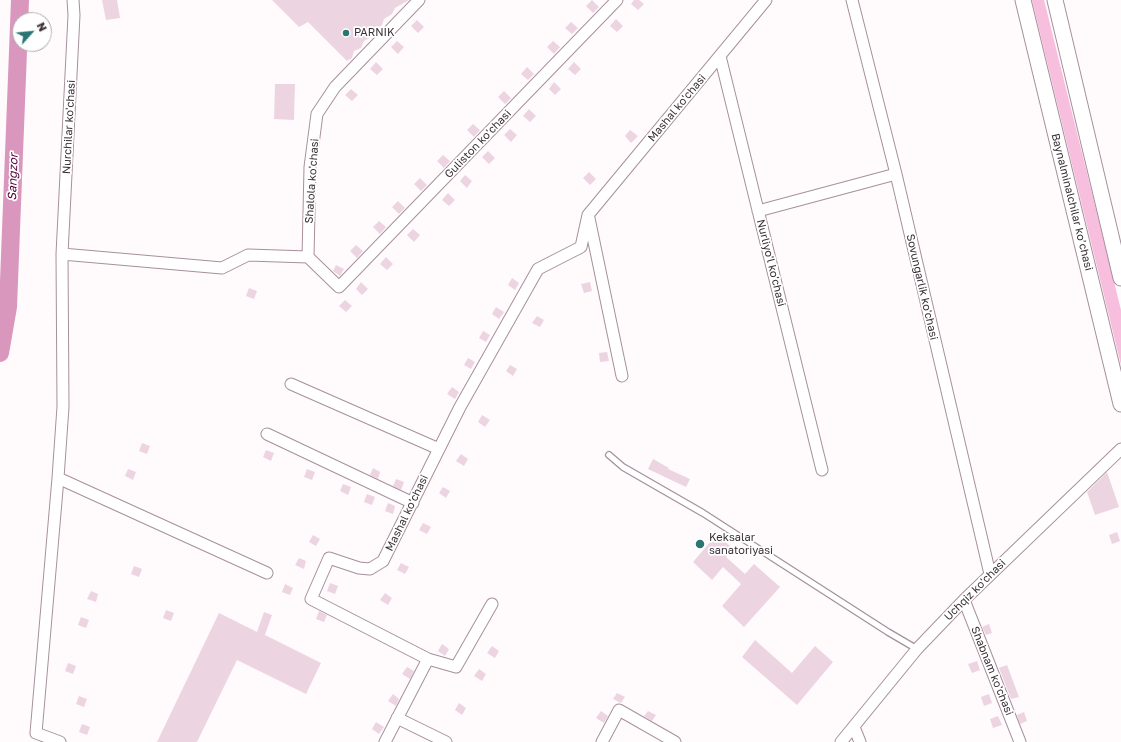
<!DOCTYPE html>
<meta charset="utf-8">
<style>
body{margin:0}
#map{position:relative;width:1121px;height:742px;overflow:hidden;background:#fffafc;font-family:"Golos Text",sans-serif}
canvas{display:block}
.north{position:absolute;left:12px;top:12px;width:40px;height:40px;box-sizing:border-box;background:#fff;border:1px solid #b0acae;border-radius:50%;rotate:63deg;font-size:11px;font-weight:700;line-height:16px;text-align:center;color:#393035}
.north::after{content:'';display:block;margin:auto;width:14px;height:18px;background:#2b7575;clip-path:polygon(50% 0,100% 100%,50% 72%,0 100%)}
</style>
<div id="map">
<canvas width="1121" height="742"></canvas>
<div class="north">N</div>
</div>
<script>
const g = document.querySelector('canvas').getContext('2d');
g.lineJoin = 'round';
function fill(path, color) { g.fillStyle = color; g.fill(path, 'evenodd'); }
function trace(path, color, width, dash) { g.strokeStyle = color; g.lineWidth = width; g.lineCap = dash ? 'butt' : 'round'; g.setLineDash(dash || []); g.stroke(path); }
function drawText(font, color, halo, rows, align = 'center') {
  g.font = font + ' "Golos Text",sans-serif'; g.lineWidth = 3.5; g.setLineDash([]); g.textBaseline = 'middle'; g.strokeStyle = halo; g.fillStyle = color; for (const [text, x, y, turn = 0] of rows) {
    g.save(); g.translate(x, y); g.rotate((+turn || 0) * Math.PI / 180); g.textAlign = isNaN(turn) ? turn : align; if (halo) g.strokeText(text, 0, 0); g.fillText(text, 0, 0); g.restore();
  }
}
fill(new Path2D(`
 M1032 0H1044L1121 310V365Z`), '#f7bedd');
trace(new Path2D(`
 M0 353 8 307 20 0`), '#da97bd', 18);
fill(new Path2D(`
 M102 0H117L120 18 106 20Z
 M272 0H409L395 8 392 14 384 19 382 25 375 30 371 37 364 41 361 48 354 51 352 58 347 61 308 22 299 27Z
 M592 0 599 7 593 13 586 6Z
 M634 0H639L644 4 638 10 631 4Z
 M616 19 623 26 617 32 610 26Z
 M417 20 424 27 418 33 411 26Z
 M571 22 578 28 572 34 565 28Z
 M397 41 404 47 398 54 391 47Z
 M553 41 560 47 554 54 547 47Z
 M376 62 383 69 377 75 370 69Z
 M574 62 581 69 575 75 568 69Z
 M527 67 534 74 528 80 521 74Z
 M554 82 561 89 555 95 549 89Z
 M275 84H295L294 120 274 119Z
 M351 89 358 95 352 101 345 95Z
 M504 91 511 98 505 104 498 97Z
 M529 109 536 116 530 122 523 116Z
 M473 124 480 130 474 137 467 130Z
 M510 129 517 135 511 142 504 135Z
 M630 130 638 136 631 143 625 136Z
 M488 151 495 158 489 164 482 157Z
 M443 155 450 161 444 168 437 161Z
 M589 172 596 179 590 185 583 178Z
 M465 175 472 181 467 188 460 181Z
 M420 178 427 185 421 191 414 184Z
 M448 193 455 200 449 206 442 200Z
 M398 201 405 208 399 214 392 207Z
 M379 221 386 227 380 234 373 227Z
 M413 229 420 235 414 242 407 235Z
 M356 245 363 251 357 258 350 251Z
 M386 257 393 264 387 270 380 264Z
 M336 265 344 269 340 276 333 271Z
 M512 278 519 283 515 290 508 285Z
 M361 282 368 289 362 295 356 289Z
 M590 282 592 291 584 293 581 284Z
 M249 288 257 291 254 299 246 296Z
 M345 300 352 306 346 312 339 306Z
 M496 307 504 312 499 319 492 314Z
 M537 316 544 320 540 327 532 323Z
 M483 331 490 335 486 342 479 338Z
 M607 352 609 361 600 362 599 353Z
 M468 358 475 362 471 369 464 365Z
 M510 365 517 369 513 376 506 371Z
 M452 387 459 392 455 399 447 394Z
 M482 415 490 420 485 427 478 422Z
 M142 443 150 446 147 454 139 451Z
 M266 450 274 453 271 461 263 457Z
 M461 454 468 459 464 466 456 461Z
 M653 459 669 468 668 469 690 479 686 487 648 469Z
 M373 468 380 472 378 479 370 475Z
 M128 469 136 472 133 480 125 476Z
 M307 469 315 472 312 480 304 477Z
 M1107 472 1119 507 1095 515 1087 492Z
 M396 479 404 482 401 490 393 486Z
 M343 484 351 487 348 495 340 491Z
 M443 487 450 491 446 498 439 493Z
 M367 494 375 497 372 505 364 502Z
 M388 503 395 506 393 514 385 511Z
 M423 523 431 527 427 534 419 530Z
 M1117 532 1120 541 1112 544 1109 535Z
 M717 534 732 548 726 557 745 574 754 564 780 587 744 627 722 606 741 584 723 567 712 580 693 562Z
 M313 535 320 539 316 546 309 542Z
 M299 558 306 561 304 569 295 565Z
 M401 563 409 567 405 574 397 570Z
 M134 566 142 569 139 577 131 574Z
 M330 583 338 586 335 594 327 591Z
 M285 584 293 588 290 595 282 592Z
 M91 591 98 594 96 602 87 599Z
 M385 593 392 598 388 605 380 600Z
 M166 610 174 613 171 621 163 618Z
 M319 611 327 615 324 622 316 619Z
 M264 612 272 615 265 635 321 663 306 694 237 660 197 742H157L219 613 257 632Z
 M81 617 89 620 86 628 78 625Z
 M989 624 992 633 986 635 982 627Z
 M755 640 792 673 815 646 833 662 797 705 742 657Z
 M442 644 449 649 445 656 438 651Z
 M492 646 499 651 495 658 487 653Z
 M977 661 980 670 972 673 968 664Z
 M68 663 76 666 73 674 65 671Z
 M1007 665 1019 697 1011 699 999 668Z
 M407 667 414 671 410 679 402 674Z
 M479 669 486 674 482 681 474 676Z
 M617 693 625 697 621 703 613 699Z
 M393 694 399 699 396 706 388 701Z
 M989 694 992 703 984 706 981 697Z
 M79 696 87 699 84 707 76 704Z
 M459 703 466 708 462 715 455 710Z
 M601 711 608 716 604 723 596 718Z
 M648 711 656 715 652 721 644 716Z
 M1024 712 1027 721 1020 724 1017 715Z
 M998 716 1002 725 993 728 990 719Z
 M376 722 384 727 379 734 372 729Z
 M82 724 90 727 87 735 79 732Z`), '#ecd5e1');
const service = new Path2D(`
 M609 455 623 467 703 513 888 632 917 649`);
const minor = new Path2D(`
 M852 0 896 174 990 574
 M720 56 822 470
 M758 211 896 174
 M589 218 622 376
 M62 254 222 268 248 255 308 257 339 287 617 0
 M308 257 310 167 317 114 335 87 419 0
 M291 384 439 449
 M267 434 413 503
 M58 478 267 573
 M964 600 1020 742
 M428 659 456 667 492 604
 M397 718 446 742
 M854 727 860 742
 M60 742 36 733 58 478 63 407 62 254 74 15 73 0
 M385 742 428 659 311 599 329 558 359 568 370 569 383 561 460 407 538 269 581 247 588 215 766 0
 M602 742 619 710 675 742
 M841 742 917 649 964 600 1121 449`);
const secondary = new Path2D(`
 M1023 0 1121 404
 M1055 0 1121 278`);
trace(service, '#a6909c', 8);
trace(minor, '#a6909c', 13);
trace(secondary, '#a6909c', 17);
trace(service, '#fff', 5.5);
trace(minor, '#fff', 11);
trace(secondary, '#fff', 15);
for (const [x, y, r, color] of [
 [346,33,4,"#2b7575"],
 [700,544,5,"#2b7575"]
]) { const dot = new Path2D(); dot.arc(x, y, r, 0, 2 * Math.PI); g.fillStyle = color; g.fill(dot); trace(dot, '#fff', 1.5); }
drawText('11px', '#393035', '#fff', [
 ["PARNIK",354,33],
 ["Keksalar",709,538],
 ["sanatoriyasi",709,551]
], 'left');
drawText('11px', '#393035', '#fff', [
 ["Mashal ko'chasi",677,108,-50],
 ["Nurchilar ko'chasi",69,127,-87],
 ["Guliston ko'chasi",478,144,-46],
 ["Shalola ko'chasi",312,181,-86],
 ["Baynalminalchilar ko’chasi",1072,202,76],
 ["Nurliyo'l ko'chasi",771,263,76],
 ["Sovungarlik ko'chasi",922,287,77],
 ["Mashal ko'chasi",407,513,-64],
 ["Uchqiz ko'chasi",975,590,-45],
 ["Shabnam ko'chasi",992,671,68]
]);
drawText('italic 12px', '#510039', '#fff', [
 ["Sangzor",13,177,-88]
]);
</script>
